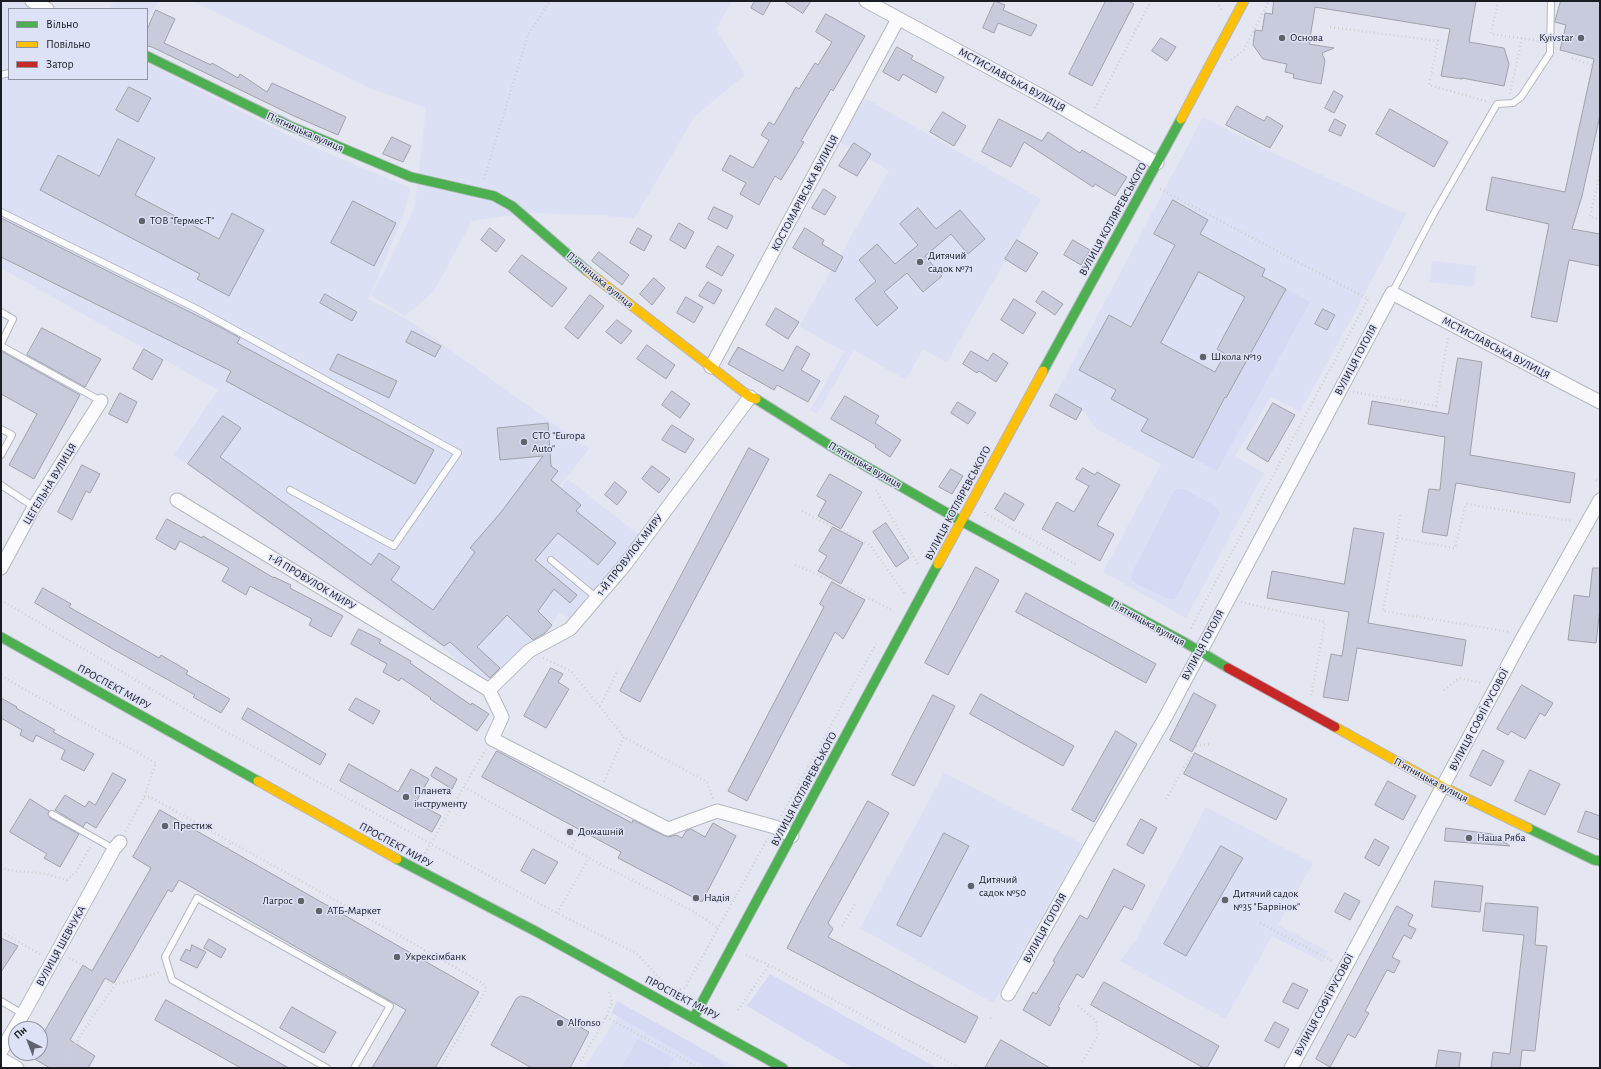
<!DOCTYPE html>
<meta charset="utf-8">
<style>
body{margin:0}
#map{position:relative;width:1601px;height:1069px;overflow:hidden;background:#e4e6f1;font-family:"Alegreya Sans",sans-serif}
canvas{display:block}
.frame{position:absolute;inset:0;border:2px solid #1a1c23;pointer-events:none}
.legend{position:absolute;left:8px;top:8px;width:140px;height:72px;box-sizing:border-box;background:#dee2f7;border:1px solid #9093a2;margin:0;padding:5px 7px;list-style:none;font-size:12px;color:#1a1c23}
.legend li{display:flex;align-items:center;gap:8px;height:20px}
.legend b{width:20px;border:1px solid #9093a2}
.north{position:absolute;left:8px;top:1021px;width:40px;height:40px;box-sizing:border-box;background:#dee2f7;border:1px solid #9093a2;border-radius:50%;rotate:318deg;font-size:11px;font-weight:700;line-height:16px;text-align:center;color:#1a1c23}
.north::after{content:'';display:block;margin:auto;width:14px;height:18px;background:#61636b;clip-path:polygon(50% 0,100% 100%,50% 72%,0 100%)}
</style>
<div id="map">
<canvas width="1601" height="1069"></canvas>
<div class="frame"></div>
<ul class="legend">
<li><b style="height:5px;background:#4caf50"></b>Вільно</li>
<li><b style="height:5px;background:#ffc107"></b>Повільно</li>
<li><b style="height:5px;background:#c62828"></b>Затор</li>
</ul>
<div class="north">Пн</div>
</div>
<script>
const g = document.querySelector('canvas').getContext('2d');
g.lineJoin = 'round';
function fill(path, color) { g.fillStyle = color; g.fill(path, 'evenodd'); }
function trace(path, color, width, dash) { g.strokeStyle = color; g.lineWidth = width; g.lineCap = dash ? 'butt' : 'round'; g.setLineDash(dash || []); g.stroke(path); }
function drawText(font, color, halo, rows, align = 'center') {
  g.font = font + ' "Alegreya Sans",sans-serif'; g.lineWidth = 3; g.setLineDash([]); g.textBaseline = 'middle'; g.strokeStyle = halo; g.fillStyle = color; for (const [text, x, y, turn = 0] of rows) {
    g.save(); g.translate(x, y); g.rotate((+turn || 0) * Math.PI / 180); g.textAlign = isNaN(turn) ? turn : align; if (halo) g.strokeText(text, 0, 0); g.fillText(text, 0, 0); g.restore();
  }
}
fill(new Path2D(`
 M1 1H27L42 9H9V79H147V63L297 140 410 188 403 216 371 294 385 271 415 206 426 108 367 87 193 1H732L716 29 745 75 695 116 634 219 601 215 526 213 472 221 434 291 405 316 370 295 368 299 407 319 589 449 434 642 174 455 218 390 1 268Z
 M114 1H159L147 18V9H110Z
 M863 97 1041 199 947 362 923 349 906 380 854 350 817 414 810 410 844 352 799 326 889 171 838 141Z
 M1203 117 1274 153 1399 211 1407 213 1354 314 1300 412 1271 397 1235 456 1264 473 1186 618 1103 572 1161 464 1097 429 1082 409 1056 394Z
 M1432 261 1476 266 1474 287 1430 282Z
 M568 479 640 536 570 619 560 612 552 625 537 643 523 647 487 685 437 643Z
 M944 773 1083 844 993 1003 860 928Z
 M1206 807 1313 863 1278 925 1328 951 1323 962 1272 936 1225 1019 1120 961 1136 940Z
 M623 1008 738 1068H584Z`), '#dce0f4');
fill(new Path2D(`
 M1286 289 1310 302 1217 471 1193 458Z
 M1179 489H1184L1215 506 1219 510V515L1178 594 1174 599H1169L1135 583 1132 580 1131 575 1174 491Z
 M770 974 937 1068H853L747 1006Z
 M617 1001 708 1052 719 1060 726 1068H707L612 1013Z
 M638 1039 674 1058 668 1068H621Z`), '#d5d9f3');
const building = new Path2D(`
 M755 1H771L763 15 751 8Z
 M784 1H811L803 13Z
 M995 1 1005 5 1003 10 1037 25 1031 36 998 23 994 33 983 28Z
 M1106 1H1128L1134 4 1092 86 1069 74Z
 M1274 1H1476L1469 42 1504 48 1509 64 1504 86 1462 78V79L1441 76 1450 29 1315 7 1309 44 1334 48 1322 53 1325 61 1321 84 1293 78 1294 74 1285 72 1287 64 1263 59 1253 45 1255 30 1262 31 1265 13 1272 14Z
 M1561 1H1600V115L1582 196 1572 229 1600 234V266L1569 260 1557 322 1531 317 1549 224 1486 210 1492 177 1565 192 1594 59 1560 50 1566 25 1555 22Z
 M156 10 175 19 164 43 211 65 212 63 238 78 240 74 267 92 272 83 346 117 338 135 294 116 152 47 147 46V30Z
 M826 14 865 36 833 91 831 89 801 141 804 142 781 180 775 176 759 205 740 194 746 183 722 170 730 155 753 168 769 140 761 135 769 122 774 125 796 87 799 89 815 63 818 65 832 42 816 32Z
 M1161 38 1176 47 1167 61 1152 51Z
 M897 47 913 56 911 59 944 77 936 93 903 74 899 81 883 72Z
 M129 87 151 98 138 122 116 110Z
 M1334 91 1343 96 1334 113 1325 108Z
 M1237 106 1264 121 1267 116 1283 126 1270 148 1226 125Z
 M1390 109 1448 142 1434 167 1376 134Z
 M943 112 966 126 954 146 930 132Z
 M999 119 1042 141 1048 132 1080 153 1082 150 1127 177 1115 196 1095 184 1093 187 1024 142 1011 167 982 152Z
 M1335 119 1346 125 1341 136 1329 131Z
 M392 137 411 146 403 162 383 154Z
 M118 139 155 158 135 195 219 239 232 213 264 230 229 296 197 279 200 274 40 190 58 155 99 176Z
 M854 143 871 154 857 176 839 166Z
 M824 189 836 197 825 215 812 208Z
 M1173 200 1208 220 1200 234 1265 269 1262 276 1286 289 1226 398 1225 397 1193 458 1141 431 1148 419 1111 399 1116 390 1079 370 1109 315 1131 327 1175 245 1154 234ZM1199 272 1245 297 1217 349 1225 354 1215 372 1161 343Z
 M353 201 396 223 374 266 331 243Z
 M714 207 733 216 727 229 708 219Z
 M918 208 936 229 960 210 985 239 968 254 951 234 925 256 942 276 923 292 907 273 884 292 898 308 877 326 855 299 876 281 859 260 877 244 895 264 918 245 900 224Z
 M1 218 218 326 240 338 237 343 434 450 415 484 226 381 231 371 1 257Z
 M679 223 694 232 685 249 670 240Z
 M490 228 505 240 496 252 481 240Z
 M638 228 652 236 644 251 630 243Z
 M805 228 824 240 822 244 843 257 835 272 793 248Z
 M1017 240 1038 253 1026 272 1005 259Z
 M1073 240 1090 250 1081 265 1064 255Z
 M718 246 734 255 722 276 706 267Z
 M599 252 629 275 622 285 592 261Z
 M522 255 567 288 552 307 509 272Z
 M654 278 665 288 652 305 640 294Z
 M708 282 722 290 714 304 699 296Z
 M1043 291 1063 304 1055 315 1036 302Z
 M325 294 357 312 352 321 320 303Z
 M590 295 604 306 578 339 565 328Z
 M686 297 703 307 694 323 677 313Z
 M1014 299 1036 313 1023 334 1001 320Z
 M776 308 799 322 788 339 766 325Z
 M1323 309 1335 315 1327 330 1315 324Z
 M617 320 632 331 621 344 606 332Z
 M42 328 101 359 85 387 27 355Z
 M412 331 441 346 435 357 406 342Z
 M647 345 675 365 666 379 637 359Z
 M797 346 810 354 801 370 820 381 808 402 777 385 774 390 728 364 738 347 783 371Z
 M144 349 163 360 152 380 133 369Z
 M1 351 80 395 34 479 9 465 37 414 1 394Z
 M971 351 988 361 993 353 1008 363 996 382 979 371 977 373 963 364Z
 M338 354 397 381 389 398 330 370Z
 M1458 358 1482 362 1470 455 1575 473 1570 503 1456 483 1447 536 1422 532 1429 489 1440 490 1445 437 1368 424 1372 401 1448 414Z
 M672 391 690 404 680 418 662 405Z
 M120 393 137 402 127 423 109 414Z
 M1056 394 1082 409 1076 420 1050 406Z
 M845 396 879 416 875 423 901 440 890 457 875 447 876 445 831 419Z
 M958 402 976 413 968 424 951 413Z
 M1273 403 1295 415 1268 462 1247 449Z
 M223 416 241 428 220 457 371 565 379 553 400 567 391 580 433 610 475 552 470 548 502 511 543 456 500 460 497 428 548 423 551 466 558 471 551 480 581 505 576 511 616 543 598 565 558 533 535 560 577 595 570 603 554 589 538 611 552 625 545 633 533 640 507 615 477 647 500 668 490 678 450 642 444 646 188 464Z
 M672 425 694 439 685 453 662 440Z
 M749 448 769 459 640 702 620 691Z
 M82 465 100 474 90 493 86 491 72 520 58 512Z
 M652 466 670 479 659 493 642 479Z
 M1083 468 1095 475 1097 472 1120 485 1097 525 1114 534 1100 561 1042 529 1057 502 1074 512 1089 486 1076 479Z
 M951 469 963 476 952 494 939 487Z
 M830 474 862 492 841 529 818 516 826 501 817 496Z
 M615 482 627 492 617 505 605 495Z
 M1005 493 1024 504 1014 521 995 509Z
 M167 519 202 538 203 536 274 578V577L291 585 290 588 343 616 331 637 309 625 312 619 250 586 246 595 222 581 229 568 180 541 175 550 156 539Z
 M886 523 909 558 896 567 873 532Z
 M833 527 863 543 841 584 818 571 827 556 819 551Z
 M1354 528 1384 533 1368 623 1466 640 1462 666 1357 648 1348 701 1323 697 1331 654 1342 656 1349 612 1267 598 1272 571 1344 584Z
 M976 567 999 580 948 675 925 663Z
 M1593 568H1600V608L1596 643 1568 640 1574 595 1589 597Z
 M832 582 865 600 843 639 835 632 747 801 728 791 824 607 820 604Z
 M43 588 71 604 69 607 159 658 161 655 188 671 186 674 230 699 221 713 193 697 195 695 111 648 35 603Z
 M1026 593 1156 664 1146 683 1016 612Z
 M359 629 381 640 379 643 411 661 410 663 471 705 472 703 489 714 477 731 430 699 431 698 401 678 399 681 383 672 387 664 351 644Z
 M551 668 563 674 558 682 569 689 546 728 524 716Z
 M1522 685 1553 703 1545 716 1540 713 1525 739 1511 731 1508 735 1497 729Z
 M1194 693 1216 705 1192 752 1170 740Z
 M981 694 1074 746 1063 766 970 714Z
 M933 695 955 706 914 786 892 775Z
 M1 698 17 707 16 708 55 730 53 732 94 754 84 771 61 759 65 750 36 735 33 742 20 735 22 730 1 718Z
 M356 698 380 711 373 724 349 710Z
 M248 708 326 754 320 765 242 719Z
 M1116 731 1137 744 1094 822 1072 810Z
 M1483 750 1504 761 1491 786 1470 776Z
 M497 751 632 823 633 820 665 836 668 837 676 835 682 838 686 831 691 829 705 837 713 823 736 836 702 902 618 858 621 852 482 777Z
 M1195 753 1287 799 1276 820 1184 774Z
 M349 764 398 792 411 769 429 779 416 802 441 816 432 832 340 781Z
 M436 767 457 779 452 789 431 776Z
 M1530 770 1560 784 1545 815 1515 801Z
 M113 773 126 780 96 828 86 822 83 827 55 810 65 795 85 807 89 801 95 805Z
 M1388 781 1416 796 1403 820 1375 805Z
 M30 799 49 811 48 814 50 818 79 834 60 867 44 858 47 854 10 832Z
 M868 801 889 813 828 923 833 929 828 937 978 1017 965 1043 787 948 807 909Z
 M160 810 479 992 435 1068H372L406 1010 179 880 172 892 168 890 114 983 105 978 70 1040 95 1056 88 1068H50L24 1053H40V1039L83 965 92 971 151 868 133 857Z
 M1586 811 1600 816V840L1578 832Z
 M1141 819 1157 828 1143 854 1127 845Z
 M1446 828 1492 834 1510 846 1445 841Z
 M944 833 969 846 921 937 897 925Z
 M1375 839 1389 847 1379 866 1365 858Z
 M1221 846 1243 858 1186 956 1164 944Z
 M533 849 558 862 545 884 521 871Z
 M1114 869 1145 885 1132 910 1124 906 1083 978 1077 974 1058 1007 1060 1008 1050 1026 1023 1010 1033 992 1036 994 1055 962 1053 961 1080 915 1087 919Z
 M1435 881 1483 886 1480 912 1432 907Z
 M1345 893 1360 901 1350 920 1335 912Z
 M1486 903 1538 907 1535 945 1547 946 1535 1051 1522 1050 1520 1068H1491L1493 1052 1510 1054 1524 935 1483 931Z
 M1397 906 1413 915 1408 925 1416 929 1411 939 1404 935 1392 957 1400 961 1394 973 1387 970 1365 1011 1369 1013 1355 1038 1348 1034 1330 1067 1316 1059Z
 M1 938 18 946 1 972Z
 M209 939 226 949 221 958 204 948Z
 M192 945 206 952 197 968 180 960 186 949 190 951Z
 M1104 982 1219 1046 1207 1068H1204L1091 1005Z
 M1293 983 1308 990 1298 1009 1283 1002Z
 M521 996 529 998 589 1032 570 1068H532L491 1045 516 999Z
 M166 1000 289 1068H241L155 1020Z
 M292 1007 336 1032 324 1053 280 1028Z
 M1275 1022 1289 1029 1279 1048 1265 1041Z
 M1001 1040 1017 1049 1050 1068H985Z
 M1439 1050 1461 1053 1459 1068H1436Z`);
fill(building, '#c8cbdc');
trace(building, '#9fa1a9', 1);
const lane = new Path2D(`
 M1 75 9 73
 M1 212 197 309 458 453 394 546 290 490
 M1392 293 1433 215 1497 104 1513 103 1521 97 1550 53 1551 1
 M1 312 13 319 1 344
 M1 346 101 401
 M1 429 12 435 1 455
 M1 485 34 507
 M551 560 597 598
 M52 814 114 849
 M1 1001 23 1014
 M327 1068 172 980 165 957 197 898 390 1006 354 1068`);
const street = new Path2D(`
 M32 1 47 9
 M866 1 1038 94 1157 163
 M711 367 898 19
 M177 500 489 690 502 717 492 739 668 829 717 811 775 827 792 836
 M1 568 34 507 101 401
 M489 690 529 651 570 629 624 566 750 397
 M1008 994 1094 841 1165 718 1392 293 1600 402
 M1 1051 23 1014 114 849 120 842
 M1 1059 17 1068
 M1291 1068 1522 639 1600 500`);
const fast = new Path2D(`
 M147 56 290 126 411 177 494 196 512 206 587 271
 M1043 371 1181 119
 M756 399 834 448 961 521 1184 642 1228 668
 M1 637 258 781
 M1528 828 1594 860 1600 861
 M397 859 537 932 783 1068
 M694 1017 938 564`);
const slow = new Path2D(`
 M1181 119 1244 1
 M587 271 750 397 756 399
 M938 564 1043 371
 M1335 727 1443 787 1528 828
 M258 781 397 859`);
const jam = new Path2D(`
 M1228 668 1335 727`);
trace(lane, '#b5b7c0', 8);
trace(street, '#b5b7c0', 15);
trace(fast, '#b5b7c0', 11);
trace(slow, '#b5b7c0', 11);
trace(jam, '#b5b7c0', 11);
trace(new Path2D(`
 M1218 1 1221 10
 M1498 1 1491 34 1541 41
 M1330 27 1438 41 1429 85 1489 102
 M1572 58 1600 68
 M1231 60 1243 51 1269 1
 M1510 94 1522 38
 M1095 108 1151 1
 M1600 172 1590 217 1600 219
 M484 179 528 35 550 1
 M1160 189 1368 299 1191 628 1190 627
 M1353 392 1436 406 1448 337
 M1596 480 1600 482
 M876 490 919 566
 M802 511 833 527
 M985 512V513L1077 565
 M1400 515 1397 538 1455 548 1466 504 1573 521
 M840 529 870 545 904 593
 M1397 538 1383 611 1510 632
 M795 565 833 581
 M840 584 894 611
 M1 600 185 709 557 913 637 954 664 983
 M1241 602 1325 622 1311 696
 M543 658 571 671 624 737
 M1 676 156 763 144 797 125 832
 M1444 690 1459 678 1482 683
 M600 706 618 670
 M1196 746 1210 744
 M604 782 624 737 707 782 713 799
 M464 787 598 863 693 911 718 928
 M144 797H150L425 950 482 983 486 988 485 992 440 1068
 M1166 799 1193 752
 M781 816 876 644
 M228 848 231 842
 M571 848 580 830
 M423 857 486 749
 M1 866 7 870 46 874 67 880 76 872 91 845
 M557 913 589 858
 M1260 923 1332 961
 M842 926 855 904
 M1 932 42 955
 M746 955 769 965 960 1068
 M69 958 83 965
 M420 958 425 950
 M105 979 115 985
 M676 990 685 988 768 838
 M1078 1006 1096 1021 1098 1036 1082 1062
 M738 1010 769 965
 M606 1017 700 1068
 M990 1018 993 1020
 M581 1061 606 1017 612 1002 609 992
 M60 1068 91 1019 115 985 161 972`), '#cfcfd2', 2.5, [1, 3]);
trace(lane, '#fbfbfd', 6);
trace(street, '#fbfbfd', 13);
trace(fast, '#4caf50', 9);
trace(slow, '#ffc107', 9);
trace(jam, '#c62828', 9);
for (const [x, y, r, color] of [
 [1282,38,4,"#61636b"],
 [1581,38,4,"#61636b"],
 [142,221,4,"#61636b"],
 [920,262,4,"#61636b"],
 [1203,357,4,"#61636b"],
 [524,442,4,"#61636b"],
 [406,797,4,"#61636b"],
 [165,826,4,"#61636b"],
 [570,832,4,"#61636b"],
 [1469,838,4,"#61636b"],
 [971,886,4,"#61636b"],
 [696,898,4,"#61636b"],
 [1225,900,4,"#61636b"],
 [301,901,4,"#61636b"],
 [319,911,4,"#61636b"],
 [397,957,4,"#61636b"],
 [560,1023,4,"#61636b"]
]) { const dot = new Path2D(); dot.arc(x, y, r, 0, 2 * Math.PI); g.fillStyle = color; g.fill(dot); trace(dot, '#dee2f7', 1.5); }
drawText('11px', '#1a1c23', '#dee2f7', [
 ["Основа",1290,38],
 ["Kyivstar",1573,38,"right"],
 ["ТОВ \"Гермес-Т\"",150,221],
 ["Дитячий",928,256],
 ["садок №71",928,269],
 ["Школа №19",1211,357],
 ["СТО \"Europa",532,436],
 ["Auto\"",532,449],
 ["Планета",414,791],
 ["інструменту",414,804],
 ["Престиж",173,826],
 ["Домашній",578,832],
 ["Наша Ряба",1477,838],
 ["Дитячий",979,880],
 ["садок №50",979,893],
 ["Дитячий садок",1233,894],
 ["№35 \"Барвінок\"",1233,907],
 ["Надія",704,898],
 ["Лагрос",293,901,"right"],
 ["АТБ-Маркет",327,911],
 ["Укрексімбанк",405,957],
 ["Alfonso",568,1023]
], 'left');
drawText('11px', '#1a1c23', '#dee2f7', [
 ["МСТИСЛАВСЬКА ВУЛИЦЯ",1012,80,29],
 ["Пʼятницька вулиця",305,132,24],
 ["КОСТОМАРІВСЬКА ВУЛИЦЯ",805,193,-62],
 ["ВУЛИЦЯ КОТЛЯРЕВСЬКОГО",1113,219,-61],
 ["Пʼятницька вулиця",600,280,39],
 ["МСТИСЛАВСЬКА ВУЛИЦЯ",1496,348,28],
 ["ВУЛИЦЯ ГОГОЛЯ",1356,360,-62],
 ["Пʼятницька вулиця",865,465,30],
 ["ЦЕГЕЛЬНА ВУЛИЦЯ",50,484,-59],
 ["ВУЛИЦЯ КОТЛЯРЕВСЬКОГО",958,503,-62],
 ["1-Й ПРОВУЛОК МИРУ",630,555,-52],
 ["1-Й ПРОВУЛОК МИРУ",312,582,31],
 ["Пʼятницька вулиця",1148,623,29],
 ["ВУЛИЦЯ ГОГОЛЯ",1203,645,-62],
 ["ПРОСПЕКТ МИРУ",114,687,29],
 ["ВУЛИЦЯ СОФІЇ РУСОВОЇ",1479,720,-62],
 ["Пʼятницька вулиця",1431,780,28],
 ["ВУЛИЦЯ КОТЛЯРЕВСЬКОГО",804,789,-62],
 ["ПРОСПЕКТ МИРУ",396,845,29],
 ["ВУЛИЦЯ ГОГОЛЯ",1045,928,-61],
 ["ВУЛИЦЯ ШЕВЧУКА",61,946,-61],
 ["ПРОСПЕКТ МИРУ",682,998,28],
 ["ВУЛИЦЯ СОФІЇ РУСОВОЇ",1324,1005,-62]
]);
</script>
